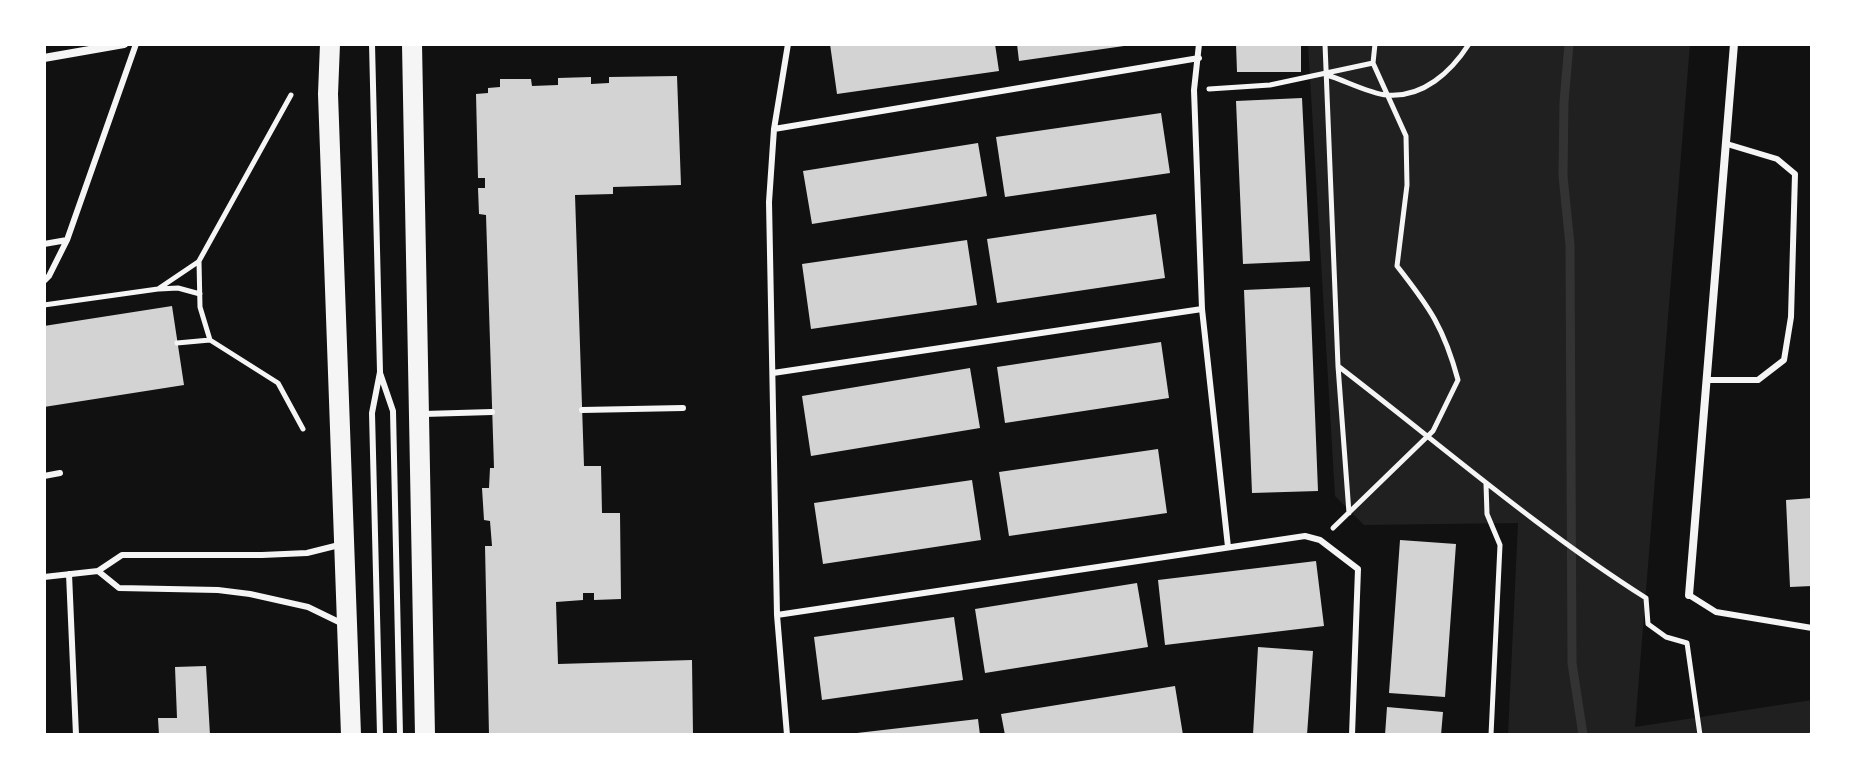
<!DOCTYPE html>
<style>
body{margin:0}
#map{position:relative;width:1856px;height:779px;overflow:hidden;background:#111;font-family:"Zilla Slab",serif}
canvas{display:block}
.frame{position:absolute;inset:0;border:46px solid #fff;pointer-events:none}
</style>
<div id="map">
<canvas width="1856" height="779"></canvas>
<div class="frame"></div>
</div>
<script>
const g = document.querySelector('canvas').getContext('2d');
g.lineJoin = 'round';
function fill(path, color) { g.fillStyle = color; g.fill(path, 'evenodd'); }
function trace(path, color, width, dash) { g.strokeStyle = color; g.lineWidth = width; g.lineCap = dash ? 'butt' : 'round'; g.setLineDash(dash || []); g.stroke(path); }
fill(new Path2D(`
 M1308 44H1690L1635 727 1812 700V735H1508L1518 523 1364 525 1335 496Z`), '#202020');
trace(new Path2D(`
 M1569 44 1564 102 1563 176 1570 245 1572 663 1583 735`), '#333', 9);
fill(new Path2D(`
 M830 44H995L999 71 837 94Z
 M1017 44H1124V46L1019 61Z
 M1236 44H1301V72H1237Z
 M677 76 681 185 613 187V194L575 195 584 466H601L602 513H620L621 599 594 600V593H583V600L556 602 558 664 692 660 693 735H489L485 546H492L490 521 484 520 482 488H489L490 468H494L486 215 479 214 478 188H485V178H478L476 94 488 93V88L500 87V79H531L532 86 558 85V78L591 77V84L609 83V77Z
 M1302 98 1310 261 1243 264 1236 101Z
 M1161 113 1170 173 1005 197 996 137Z
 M978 143 987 196 812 224 803 171Z
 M1156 214 1165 278 997 303 987 239Z
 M967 240 977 305 811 329 802 264Z
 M1310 287 1318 491 1252 493 1244 290Z
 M172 306 184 385 44 407V326Z
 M1161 342 1169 398 1005 423 997 367Z
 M970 368 980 428 811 456 802 396Z
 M1158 449 1167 513 1009 536 999 472Z
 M972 480 981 540 823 564 814 503Z
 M1812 498V586L1790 587 1786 500Z
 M1400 540 1456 544 1445 697 1389 693Z
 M1316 561 1324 626 1165 645 1158 580Z
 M1137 583 1148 647 985 673 975 609Z
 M954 617 963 680 822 700 814 637Z
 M1258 647 1313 651 1307 735H1253Z
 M206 666 210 735H159L158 718H177L175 667Z
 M1175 686 1183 735H1005L1001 714Z
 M1387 707 1443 712 1441 735H1385Z
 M978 719 980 735H857V733Z`), '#d3d3d3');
trace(new Path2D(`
 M1325 44 1338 366 1349 513
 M1327 75C1344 80 1370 94 1387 95 1423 98 1451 72 1469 44
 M1209 89 1270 85 1373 63
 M291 95 199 261 200 307 210 340 278 383 303 429
 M159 289 178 288 200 294
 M44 305 158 289 198 262
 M177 343 210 340
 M1338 366C1440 444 1537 529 1646 598L1648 624 1666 637 1687 643 1700 735
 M1486 484 1487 514 1500 545 1491 735
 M1333 528 1433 431 1458 380C1444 328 1430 308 1397 266L1407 185 1406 136 1373 63 1375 44
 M1811 735 1812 734`), '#f5f5f5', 5);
trace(new Path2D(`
 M372 44 380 372 372 413 380 735
 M1199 44 1194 90 1202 309 1228 547
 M774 129 1199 58
 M44 244 67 240 136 44
 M44 281 49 276 67 240
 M380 373 393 411 400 735
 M773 373 1202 309
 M1708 380H1758L1784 360 1791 317 1795 174 1777 159 1727 144
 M582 410 683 408
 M424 414 492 412
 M44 476 60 473
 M98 571 119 588 218 590 250 594 308 607 343 624
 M69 574 76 735
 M44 577 98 571 122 555H262L307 553 339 545
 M1689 595 1716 612 1812 628
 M777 615 1305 536 1320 540 1358 569 1352 735
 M787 735 777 615 769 202 774 129 788 44`), '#f5f5f5', 6);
trace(new Path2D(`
 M44 58 124 44
 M1689 595 1734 44`), '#f5f5f5', 8);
trace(new Path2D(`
 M330 44 328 94 351 735
 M412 44 425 735`), '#f5f5f5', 20);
</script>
